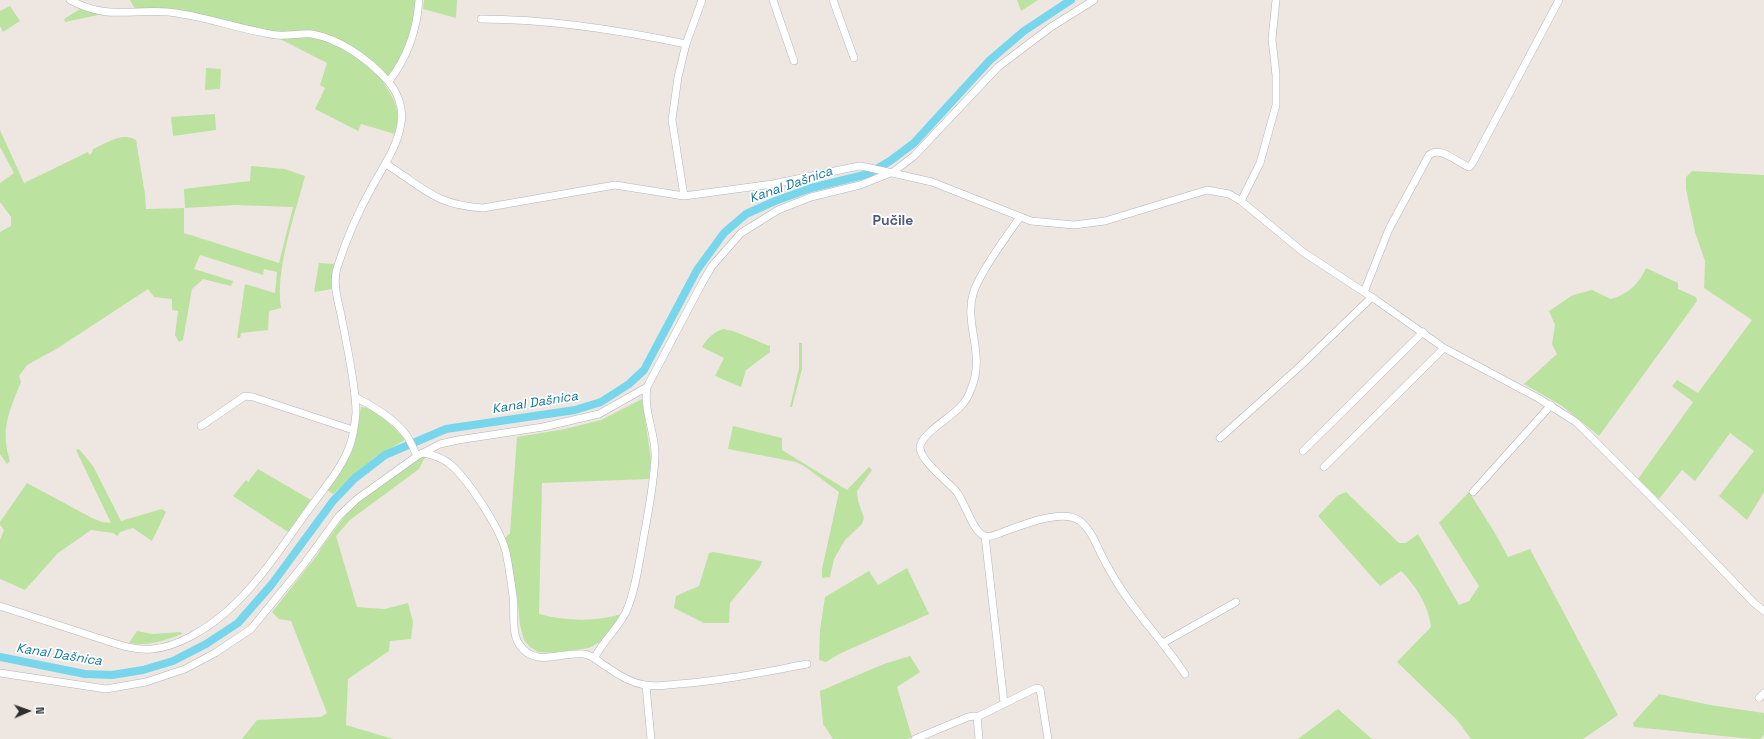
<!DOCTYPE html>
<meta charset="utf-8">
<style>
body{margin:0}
#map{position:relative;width:1764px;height:739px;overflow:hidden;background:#eee7e1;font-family:"Space Grotesk",sans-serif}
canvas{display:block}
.north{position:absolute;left:8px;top:691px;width:40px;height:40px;-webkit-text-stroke:3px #fff;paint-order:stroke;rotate:88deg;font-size:11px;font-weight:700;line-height:16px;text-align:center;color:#2d2d2d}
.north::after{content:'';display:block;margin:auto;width:14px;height:18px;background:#2d2d2d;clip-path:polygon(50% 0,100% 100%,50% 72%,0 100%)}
</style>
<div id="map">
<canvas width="1764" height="739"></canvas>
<div class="north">N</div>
</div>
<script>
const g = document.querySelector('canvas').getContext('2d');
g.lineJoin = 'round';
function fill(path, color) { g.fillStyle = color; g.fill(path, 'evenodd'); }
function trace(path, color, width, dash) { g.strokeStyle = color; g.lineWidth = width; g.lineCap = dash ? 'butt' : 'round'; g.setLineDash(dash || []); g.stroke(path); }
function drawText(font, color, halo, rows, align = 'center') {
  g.font = font + ' "Space Grotesk",sans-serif'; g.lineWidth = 3.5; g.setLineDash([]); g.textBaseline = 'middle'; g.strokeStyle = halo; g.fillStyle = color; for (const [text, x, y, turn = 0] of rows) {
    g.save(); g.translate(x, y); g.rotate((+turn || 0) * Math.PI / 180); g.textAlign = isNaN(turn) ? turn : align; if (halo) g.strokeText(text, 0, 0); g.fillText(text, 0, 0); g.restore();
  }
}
fill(new Path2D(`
 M130 0H416C416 28 403 62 383 82 396 101 401 111 395 134L361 124 358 131 315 109 325 88 320 85 327 63 280 39 281 33 170 9H135Z
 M424 0H457L456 18 423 9Z
 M1017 0H1038L1021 11Z
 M10 6 20 21 3 32 0 26V11Z
 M80 9 97 13 98 15 65 22 64 19Z
 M206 68 221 69 220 89 205 90Z
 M215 114 216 130 173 136 171 117Z
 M0 130 24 183 88 152 89 155 92 153 93 149C105 144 123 131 136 140L145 194 146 209 184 208V233L279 263 293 207 235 205 185 208 184 189 250 181 251 166 285 169 305 176C295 215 275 269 281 308L269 311 268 330 241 333 240 338H237L245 284 275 293 277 272 264 269 263 275 200 255 194 269 233 281 231 286 203 279 192 289 183 340 179 342 175 335 178 311 172 310V299L154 297 148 289 58 348 27 365 19 376 21 382C9 411 0 430 10 461L7 464 0 454V232L11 226V217L0 202V183L14 173 0 147Z
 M1692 171 1764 175V492L1747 520 1719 496 1754 451 1730 433 1695 481 1682 470 1659 499 1638 479 1693 402 1672 386 1677 380 1698 393 1752 320 1704 288 1705 261 1695 232 1686 189V177Z
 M319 263 334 264 332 289 314 292Z
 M1646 268 1678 283V289L1696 297 1697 301 1599 436 1562 406 1524 384 1557 354 1552 344 1555 325 1549 311 1573 295 1592 290 1611 299C1628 294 1639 284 1646 268Z
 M723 329 733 331 770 346V352L746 370 741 387 715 376 724 358 702 347C707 339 713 332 723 329Z
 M799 343H802V369L792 407H790L799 368Z
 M642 399 651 459 649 479 542 483 539 614C566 621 595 622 622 614L600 642 589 648 553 653 538 652 530 647 524 640 520 625 517 595 504 539 510 533 517 437 565 429 601 420Z
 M361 407C373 406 399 431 405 440L375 457 333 494 327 490 342 469 353 449Z
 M733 426 782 438V450L847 490 869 467 872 470 857 491 858 501 864 518 862 524 845 540 834 559 830 577 822 578V569L839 492 804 466 796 462 728 449Z
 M79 449 93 466 121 521 162 509 166 512 152 541 133 528 120 532 117 536 113 533 91 530 58 553 25 590 0 579V540L4 530 0 525V522L27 483 92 518 102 522 111 523 76 450Z
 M422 456 428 457 424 459 419 469 350 520 336 536 357 607 385 609 408 603 413 622 411 639 390 641 389 651 348 679 346 725 393 739H242L257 720 321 717 327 713 291 621 279 619 272 612 318 554 321 548 350 509Z
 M258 469 311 500 288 532 233 496 246 480 248 482Z
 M1346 492 1399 543H1406L1418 534 1459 605 1469 601 1479 586 1439 523 1469 492 1495 533 1508 557 1530 549 1618 715 1583 739H1471L1457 720 1397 662 1431 627C1429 606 1416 586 1401 571L1380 586 1318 516 1337 496Z
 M713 552 762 561 760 567 730 603 729 623H704L674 608 676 596 699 586 709 553Z
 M907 568 929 614 839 654 826 662 819 660 820 630 825 597 869 571 878 585Z
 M137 631 152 634 181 632 182 634C163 641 150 646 129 643Z
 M910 656 920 672 897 687 912 737 907 739H833L823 724 820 691 884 664Z
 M1659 694 1710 705 1764 713V735L1760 739H1752L1634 727 1633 723Z
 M1338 709 1372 739H1298Z`), '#bbe29f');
trace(new Path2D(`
 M0 657 85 674 112 675 143 670 173 661 206 644 238 623 272 584 333 501 355 478 385 455 446 429 575 410 601 402 629 384 644 370 697 270 724 233 746 214 775 201 811 188 868 174 890 161 914 143 990 60 1024 31 1071 0`), '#78d6ec', 8);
const minor = new Path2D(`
 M773 0 794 61
 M833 0 854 58
 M481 19C549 19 619 30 686 44
 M389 81C407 58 417 29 419 0
 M386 164C424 188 435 205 483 208L615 185 684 196 699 194 773 184 859 166 866 167 932 182 1031 221 1074 225 1105 221 1207 190 1229 194 1241 201 1303 252 1376 300 1444 348 1538 398 1576 422 1684 530 1754 603 1764 611
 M684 196 672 120 678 77 686 44 702 0
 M1241 201 1260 163 1276 105V75L1272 39 1276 0
 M1020 217C1007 236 979 273 973 294 964 324 986 355 971 389 969 395 965 402 961 406 952 417 920 434 920 448 921 461 947 481 956 491 965 502 972 530 984 536 991 538 997 534 1003 532 1022 525 1063 508 1080 521 1091 530 1095 542 1101 554 1107 566 1114 578 1121 589 1141 619 1165 644 1185 674
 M1364 292 1389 229 1429 155C1441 146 1456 162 1469 167L1472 164 1559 0
 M355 397C373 406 395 419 407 436 411 442 414 450 417 456
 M201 426 245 396 253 397 353 430
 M1220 438 1297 369 1372 297
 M1303 451 1423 332
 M424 453C434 455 443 458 451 465 469 481 500 528 506 552 509 566 511 582 513 596 515 611 511 632 519 644 535 669 562 651 584 654 595 656 598 662 607 667 618 675 632 683 645 685 655 687 668 685 678 684 722 681 764 672 807 664
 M1324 467 1444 348
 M1473 492 1551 405
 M985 536 1004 703
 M0 606C34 617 67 628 101 639 117 644 135 651 152 649 178 647 206 629 225 613 258 585 282 546 307 512 321 492 340 471 349 448 353 438 355 424 356 413 356 387 347 346 342 320 339 303 332 285 337 268 346 240 358 212 372 187 383 167 398 146 401 123 404 108 397 91 387 80 368 59 340 39 312 34 301 33 289 36 277 35 272 35 265 33 260 32 229 26 199 15 168 12 129 9 107 20 70 0
 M1163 643 1236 602
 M595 657C604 640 618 628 626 612 635 592 638 568 642 547 647 517 654 487 655 456 656 434 643 412 647 387
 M0 673 106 689 146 682 185 669 215 653 251 629 304 564 339 516 357 499 417 456 440 444 458 440 543 427 599 414 647 387 701 285 712 266 741 233 778 210 811 197 860 185 893 172 914 156 998 67 1051 27 1094 0
 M646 686 651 739
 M1759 698 1764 693
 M915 739 968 717 974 716 977 717
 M979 739 977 717 1036 688 1040 689 1048 739`);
trace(minor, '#b1b4bd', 8);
trace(minor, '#fff', 7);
drawText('italic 13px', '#12789d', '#fff', [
 ["Kanal Dašnica",791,185,-19],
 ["Kanal Dašnica",535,403,-9],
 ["Kanal Dašnica",59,655,9]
]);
drawText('bold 14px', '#4e5a7e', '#fff', [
 ["Pučile",893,221]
]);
</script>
